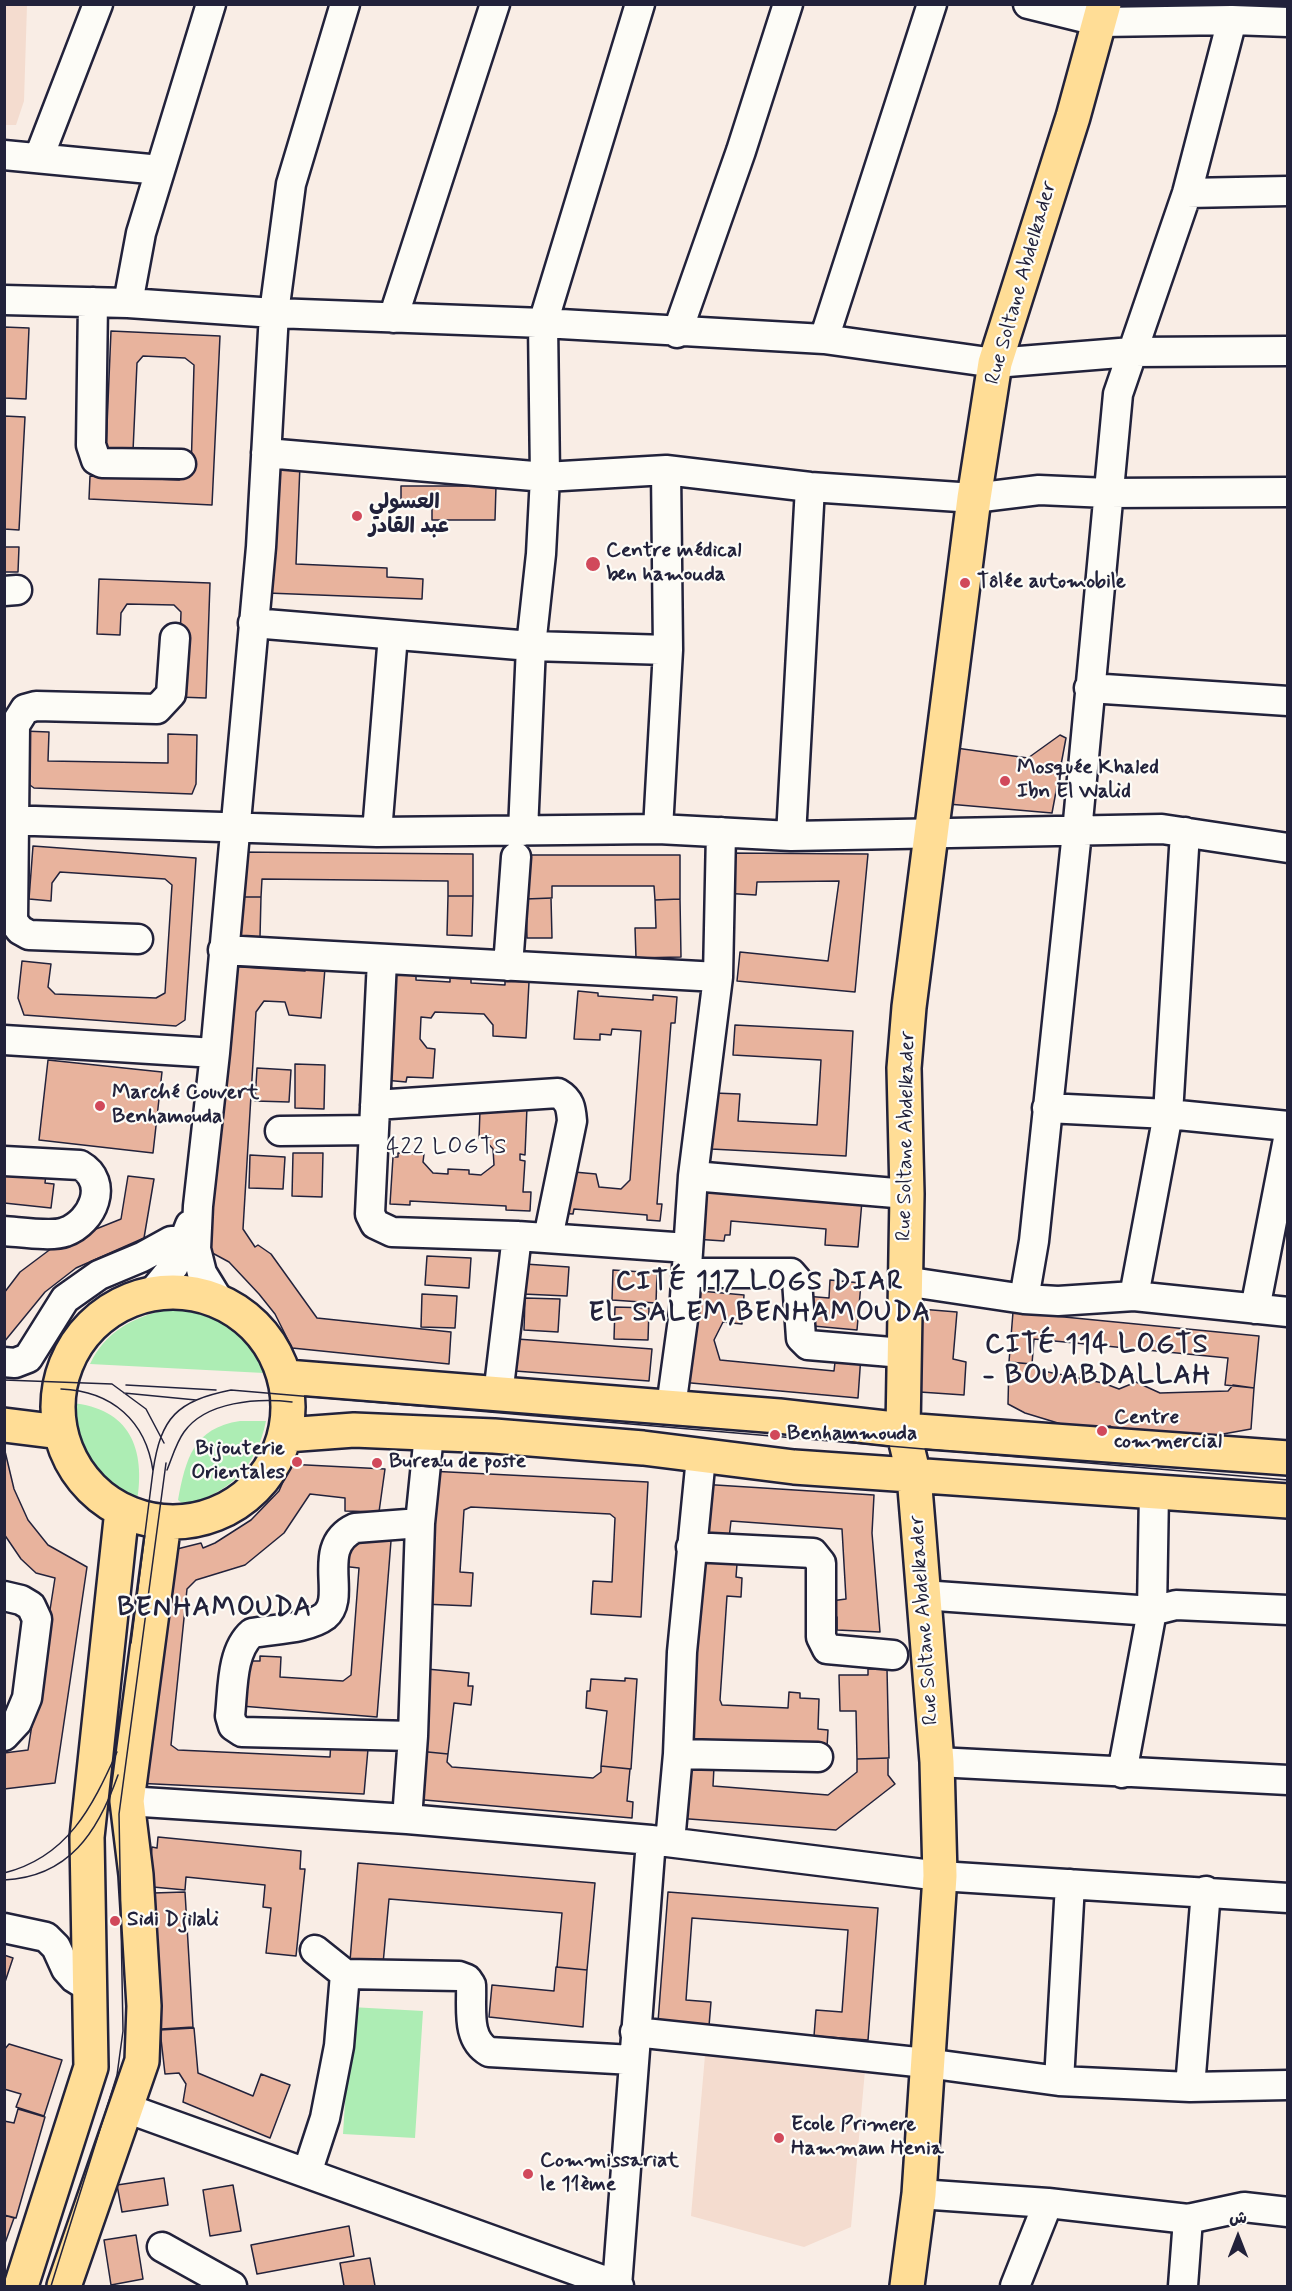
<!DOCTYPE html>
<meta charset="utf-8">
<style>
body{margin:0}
#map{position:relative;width:1292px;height:2291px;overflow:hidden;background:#f9ede5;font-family:Mynerve,"Playpen Sans Arabic",sans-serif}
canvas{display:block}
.frame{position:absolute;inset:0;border:6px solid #22223b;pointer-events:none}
.north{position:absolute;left:1208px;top:2207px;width:60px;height:60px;-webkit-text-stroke:4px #fdfcf7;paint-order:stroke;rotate:0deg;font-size:16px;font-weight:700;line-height:24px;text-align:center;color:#22223b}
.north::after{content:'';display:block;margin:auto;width:21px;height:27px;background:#22223b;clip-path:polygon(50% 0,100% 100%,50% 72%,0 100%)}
</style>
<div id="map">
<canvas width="1292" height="2291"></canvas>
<div class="frame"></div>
<div class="north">ش</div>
</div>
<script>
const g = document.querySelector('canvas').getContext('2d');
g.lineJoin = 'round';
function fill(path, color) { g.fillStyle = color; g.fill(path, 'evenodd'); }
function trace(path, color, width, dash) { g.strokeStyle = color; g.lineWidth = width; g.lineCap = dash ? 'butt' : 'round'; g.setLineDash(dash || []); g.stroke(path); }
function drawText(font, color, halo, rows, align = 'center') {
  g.font = font + ' Mynerve,"Playpen Sans Arabic",sans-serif'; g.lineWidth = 4.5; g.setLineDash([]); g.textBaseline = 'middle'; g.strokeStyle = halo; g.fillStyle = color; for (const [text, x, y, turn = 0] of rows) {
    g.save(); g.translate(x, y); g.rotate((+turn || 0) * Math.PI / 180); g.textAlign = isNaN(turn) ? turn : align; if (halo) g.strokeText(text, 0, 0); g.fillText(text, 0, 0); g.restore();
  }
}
fill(new Path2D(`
 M5 4 27 5 24 101 16 125H5Z
 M706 2044 866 2059 851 2227 804 2247 691 2216Z`), '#f4dccf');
fill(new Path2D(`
 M166 1310C210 1310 249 1330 264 1373L90 1364C105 1332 133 1317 166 1310Z
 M71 1403C130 1408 146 1449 137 1502 94 1481 79 1449 71 1403Z
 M240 1421H266C257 1466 228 1496 183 1504L178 1500C186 1459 193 1428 240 1421Z
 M351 2007 423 2011 415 2138 343 2134Z`), '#adedb4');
const building = new Path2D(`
 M4 327 29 328 26 399 4 398Z
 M111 331 220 336 212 505 89 499 90 476 179 480 191 473 194 365 185 358 143 356 137 363 133 451 106 449Z
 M4 416 25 417 19 530 4 529Z
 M272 464 300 465 296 564 387 568V577L423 579 422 599 267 593Z
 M401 486H496L495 520H432V505H401Z
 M4 547H19L18 572H4Z
 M99 579 210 583 206 698 178 697 181 612 174 605 127 604 121 613 120 635 97 634Z
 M23 731 49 732 48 761 168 763V734L197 735 196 784 192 794 34 788 23 780Z
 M1060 735 1066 738 1052 813 948 804 956 748 1028 758Z
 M33 846 196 858 185 1020 176 1026 24 1015 18 998 22 961 51 964 48 987 55 994 156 998 165 993 172 885 165 879 60 872 52 883 51 901 29 899Z
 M236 852 473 854V896H448V881L262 879 261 897H236Z
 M726 853 868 854 855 992 737 981 740 952 828 961 839 881 757 882 756 895 722 893Z
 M526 855H680V899L655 900 654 886H552V898L526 899Z
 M448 896H473L472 936 447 935Z
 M236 897H261L260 937 235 936Z
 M551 898 552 938H527L526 899Z
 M680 899 681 957 636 958 635 928H656L655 900Z
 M225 966 305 971 306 966 325 968 321 1018 289 1015 285 1002 264 1001 256 1012 243 1229 255 1247 258 1245 271 1254 317 1318 451 1332 449 1364 292 1348 275 1314 259 1294 229 1262 205 1249Z
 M390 973 416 975V980L450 982V978L471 979V983L505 985V981L529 982 526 1038 493 1036V1025L484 1014 435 1012 431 1018 421 1017 420 1039 427 1048 435 1049 433 1078 407 1077 406 1082 384 1080Z
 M578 991 598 993V996L653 1000V995L677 997 675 1023H671L657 1204H662L660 1221 647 1220V1215L574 1209 573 1214 559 1213 563 1171 596 1174 599 1187 621 1189 630 1180 641 1031 612 1029 611 1035 600 1034V1040L574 1039Z
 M735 1025 853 1031 846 1156 711 1149 714 1093 740 1094 738 1121 817 1125 821 1060 733 1055Z
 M48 1060 162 1072 153 1153 39 1140Z
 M295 1064 325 1065 324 1109 295 1108Z
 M257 1068 291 1070 289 1102 255 1101Z
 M506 1106 527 1107 525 1155 520 1154V1160L525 1161 523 1192H531L530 1211 506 1210V1206L410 1201V1205L390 1204 393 1157H398V1153L424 1154 423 1162 433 1173 448 1174V1169L469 1170V1174L481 1175 494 1165 493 1149 484 1139 479 1138 480 1110 506 1111Z
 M293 1153H323L322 1197 292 1196Z
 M250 1155 285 1157 283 1189 249 1188Z
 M4 1169 46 1174 45 1183 54 1184 51 1208 4 1203Z
 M128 1176 154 1179 144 1238 76 1268 45 1292 4 1342V1293L20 1272 56 1245 121 1219Z
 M698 1188 862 1201 858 1247 825 1245 826 1229 731 1221 730 1235H725L724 1241 694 1239Z
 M427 1256 471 1258 469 1288 425 1285Z
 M525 1264 569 1267 567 1296 523 1294Z
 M613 1270 657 1273 656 1303 612 1300Z
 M830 1280 861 1283 857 1330 802 1325 805 1296 829 1298Z
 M689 1290 744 1295 742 1324 723 1322 714 1340 720 1360 834 1371 836 1353 861 1355 858 1398 680 1382Z
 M422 1294 457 1296 455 1328 421 1327Z
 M525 1298 560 1299 558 1332 524 1330Z
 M615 1307 649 1308 648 1340 614 1339Z
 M908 1308 957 1312 953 1359 966 1362 964 1395 905 1391Z
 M1013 1312 1259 1336 1254 1388 1225 1385 1228 1358 1034 1339 1032 1364 1009 1362Z
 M517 1339 652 1349 649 1381 515 1371Z
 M1009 1362 1031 1364 1038 1370 1103 1383 1119 1389 1136 1382 1160 1393 1228 1391 1233 1385 1254 1388 1251 1429 1195 1439 1122 1433 1110 1426 1096 1429 1071 1427 1025 1413 1008 1404Z
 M4 1447 14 1489 28 1520 48 1545 87 1567 55 1783 4 1789V1753L28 1750 55 1578 36 1573 21 1559 4 1534Z
 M287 1464 385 1469 379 1512 345 1511V1498L310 1494 284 1533 245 1565 196 1580 187 1589 171 1745 178 1750 330 1757 331 1741 368 1749 364 1794 134 1783 165 1552 201 1543 203 1548 215 1543 251 1520 279 1491 286 1475 282 1470Z
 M429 1471 648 1482 641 1617 591 1614 593 1581 612 1582 615 1518 610 1514 471 1507 464 1510 460 1572 473 1573 471 1606 422 1604Z
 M700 1484 874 1495 872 1533 880 1632 837 1630V1617L830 1616 831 1601 846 1599 842 1529 731 1521 729 1538 696 1535Z
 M343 1538 391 1541 377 1717 241 1706 248 1661H260V1656L281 1657 280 1677 343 1681 351 1675 359 1568 341 1566Z
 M704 1562 737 1564 736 1577 742 1578 741 1597 727 1596 720 1700 722 1705 788 1708 789 1692 800 1693V1698L819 1699 818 1729 828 1730 827 1747 681 1738Z
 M427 1669 469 1673 468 1686H473L471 1705 454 1703 448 1754 418 1751Z
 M868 1669H887L889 1758 857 1759 856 1711H840L839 1675H868Z
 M625 1678 637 1679 631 1769 601 1766 607 1711 586 1708 587 1691H590L591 1679 625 1681Z
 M418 1751 448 1754 447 1762 452 1767 593 1778 601 1772V1766L630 1769 627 1801 633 1802 632 1818 413 1799Z
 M888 1758V1775L895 1784 836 1830 676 1818 680 1769 696 1770 697 1766 714 1767 713 1786 828 1795 857 1772V1759Z
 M158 1837 301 1851 300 1869H305L296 1956 266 1953 271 1908 263 1907 265 1885 186 1877 185 1890 153 1887 154 1877 149 1876 152 1847 157 1848Z
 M358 1863 595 1883 587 1970 557 1967 562 1913 389 1899 383 1964 350 1961Z
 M185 1892 193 2027 161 2029 153 1893Z
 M668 1892 878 1908 868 2040 814 2036 816 2010 842 2012 848 1930 692 1918 686 2000 711 2002 709 2026 658 2022Z
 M4 1955 13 1958 4 1985Z
 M556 1967 587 1970 583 2027 489 2017 492 1985 554 1991Z
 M194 2028 198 2073 253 2096 261 2074 290 2085 270 2138 183 2102 186 2084 179 2073 165 2074 160 2030Z
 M9 2044 62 2060 44 2116 16 2107 21 2094 4 2089V2050Z
 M18 2109 45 2117 16 2218 4 2215V2121L14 2123Z
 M164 2178 168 2205 122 2212 117 2185Z
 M233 2185 241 2231 210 2236 203 2190Z
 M4 2215 14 2218 4 2246Z
 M349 2226 354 2256 257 2274 251 2245Z
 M136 2235 143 2279 111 2285 104 2240Z
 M370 2258 375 2286H344L340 2263Z`);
fill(building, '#e8b39d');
trace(building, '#22223b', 1.5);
const minor = new Path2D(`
 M1028 4 1101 22 1232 20 1288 22
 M4 155 160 170
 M39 157 98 4
 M1187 193 1288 191
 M4 300 128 303 274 313 543 323 824 339 995 363 1132 352 1288 351
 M93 302 91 445 96 460 102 463 181 464
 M128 303 141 233 211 4
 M393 318 495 4
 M677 333 741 151 788 4
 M824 339 932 4
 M266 453 545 477 666 470 810 487 974 498 1039 490 1108 493 1288 492
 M4 591 17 590
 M253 623 531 646 668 650
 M1089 688 1288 701
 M4 820 377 832 658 829 791 836 1162 829 1288 848
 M658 829 668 650 666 470
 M523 831 531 646 541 554 545 477 543 323 640 4
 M377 832 393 635
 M791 836 810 487
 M138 939 29 935 20 930 13 921 15 725 25 709 36 706 157 709 171 694 175 638
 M223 950 718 977
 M382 960 370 1214 375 1224 392 1232 517 1236 688 1248
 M508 966 516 857
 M4 1040 215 1053
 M375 1105 558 1093C570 1100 571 1108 572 1121L548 1238
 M1047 1108 1168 1114 1288 1126
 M280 1131 374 1130
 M4 1161 80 1165C110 1182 93 1222 65 1232 52 1237 20 1232 4 1231
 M693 1176 907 1194
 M687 1273H791L797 1280 801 1338 808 1345 903 1353
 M904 1281 1024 1299 1058 1301 1134 1296 1288 1312
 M152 1293 174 1266 190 1225
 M1134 1296 1168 1114 1185 832
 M218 1299 202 1273 196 1249 198 1206 215 1053 261 547 274 313 291 184 345 4
 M1024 1299 1034 1241 1077 832 1118 394 1187 193 1232 20
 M1255 1309 1288 1139
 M4 1362 15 1363 28 1358 65 1299 99 1275 142 1257 171 1241H184
 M498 1395 517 1236
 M671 1407 684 1312 693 1176 718 977 721 832
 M691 1547 813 1553 821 1563V1637L827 1649 893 1655
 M922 1595 1152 1611 1176 1605 1288 1610
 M4 1596 21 1600 31 1606 37 1619 27 1698 17 1722 4 1736
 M413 1736 242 1732 233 1726 230 1716C233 1690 231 1651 252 1633 273 1629 308 1629 325 1616 348 1597 314 1547 355 1528L420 1523
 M678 1754 818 1757
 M937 1762 1288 1780
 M1122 1773 1152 1611 1154 1491
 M127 1801 407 1819 651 1840 940 1876 1288 1898
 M407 1819 413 1736 420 1523 429 1434
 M670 1842 678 1754 682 1652 701 1457
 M4 1928 46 1937 56 1947 66 1969 74 1978 90 1988
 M345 1974 459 1976 467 1979 471 1985C472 2009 466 2039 489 2052L633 2060
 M635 2032 926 2063 1059 2081 1190 2087 1288 2085
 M1059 2081 1070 1884
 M1190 2087 1206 1891
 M126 2108 619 2286
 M307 2173 325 2118 339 2046 345 1974 315 1950
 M919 2194 1048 2203 1188 2219 1244 2207 1288 2212
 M162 2247 232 2286
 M617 2286 651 1840
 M1015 2286 1048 2203
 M1183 2286 1188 2219`);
const major = new Path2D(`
 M58 1407a115 115 0 1 1 230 0a115 115 0 1 1-230 0Z
 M286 1377 779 1416 903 1430 1288 1458
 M4 1425 60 1432
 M286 1435 354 1430 494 1436 643 1448 794 1467 1288 1501
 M21 2286 91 2067 87 1837 122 1510
 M64 2286 142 2061 144 2006 136 1875 127 1801 164 1522
 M907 2286 919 2194 940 1876 937 1762 918 1524 914 1476 903 1430 907 1194 904 1068 909 1007 974 498 995 363 1073 117 1104 4`);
trace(minor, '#22223b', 33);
trace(major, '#22223b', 38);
trace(minor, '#fdfcf7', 28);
trace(major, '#ffdd96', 33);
trace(new Path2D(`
 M4 1380 112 1384 146 1409 164 1443
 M126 1385 216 1390
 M61 1389C112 1391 146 1421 153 1471L131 1643
 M124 1393 196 1400
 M167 1470C172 1458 176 1443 184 1432 206 1401 258 1398 292 1402
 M153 1471C161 1417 177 1401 231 1390L1288 1480
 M4 1873C68 1857 92 1807 117 1752
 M4 1880C69 1877 98 1832 118 1775
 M51 2286 117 2075 123 2031 119 1814 166 1463`), '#22223b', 1.5);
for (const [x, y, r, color] of [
 [357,516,6,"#d1495b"],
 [593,564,8,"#d1495b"],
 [965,583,6,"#d1495b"],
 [1005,781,6,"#d1495b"],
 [100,1106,6,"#d1495b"],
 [1102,1431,6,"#d1495b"],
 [775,1435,6,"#d1495b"],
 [297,1462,6,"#d1495b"],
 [377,1463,6,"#d1495b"],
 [115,1921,6,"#d1495b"],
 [779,2138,6,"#d1495b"],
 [528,2174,6,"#d1495b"]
]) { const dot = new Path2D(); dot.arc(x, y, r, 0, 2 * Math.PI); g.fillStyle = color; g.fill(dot); trace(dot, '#fdfcf7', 2); }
drawText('21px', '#22223b', '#fdfcf7', [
 ["Rue Soltane Abdelkader",1022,283,-74],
 ["Rue Soltane Abdelkader",907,1136,-89],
 ["Rue Soltane Abdelkader",925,1620,-94]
]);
drawText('bold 21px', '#22223b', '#fdfcf7', [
 ["العسولي",369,504],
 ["عبد القادر",369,528],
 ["Centre médical",606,552],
 ["ben hamouda",606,576],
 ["Tôlée automobile",977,583],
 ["Mosquée Khaled",1017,769],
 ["Ibn El Walid",1017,793],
 ["Marché Couvert",112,1094],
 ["Benhamouda",112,1118],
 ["Centre",1114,1419],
 ["commercial",1114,1443],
 ["Benhammouda",787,1435],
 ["Bijouterie",285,1450,"right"],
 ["Orientales",285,1474,"right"],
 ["Bureau de poste",389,1463],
 ["Sidi Djilali",127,1921],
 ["Ecole Primere",791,2126],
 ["Hammam Henia",791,2150],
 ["Commissariat",540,2162],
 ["le 11ème",540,2186]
], 'left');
g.letterSpacing = '1.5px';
drawText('22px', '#22223b', '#fdfcf7', [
 ["422 LOGTS",447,1148]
]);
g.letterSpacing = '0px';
g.letterSpacing = '1.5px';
drawText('bold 27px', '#22223b', '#fdfcf7', [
 ["CITÉ 117 LOGS DIAR",760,1283],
 ["EL SALEM,BENHAMOUDA",760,1314],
 ["CITÉ 114 LOGTS",1097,1346],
 ["- BOUABDALLAH",1097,1377],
 ["BENHAMOUDA",215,1609]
]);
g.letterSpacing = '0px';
</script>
